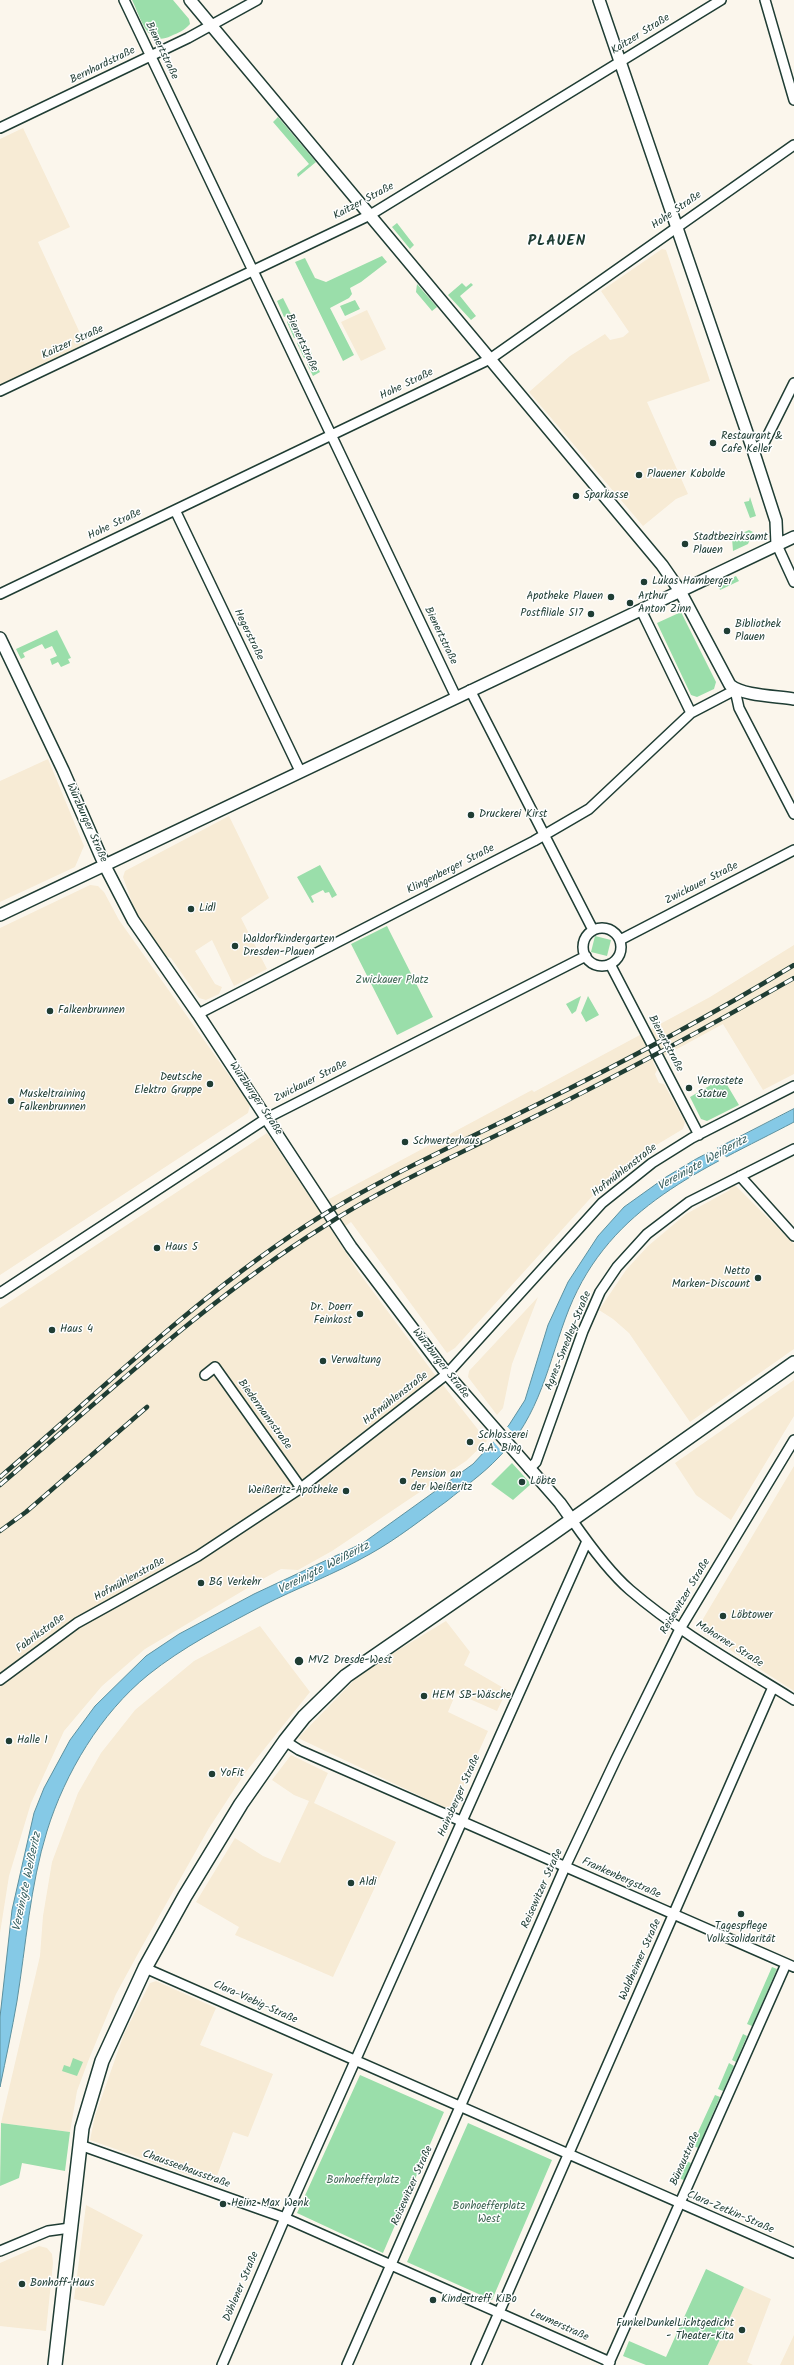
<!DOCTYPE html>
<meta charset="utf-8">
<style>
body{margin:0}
canvas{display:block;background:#fbf6ec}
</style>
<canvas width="794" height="2365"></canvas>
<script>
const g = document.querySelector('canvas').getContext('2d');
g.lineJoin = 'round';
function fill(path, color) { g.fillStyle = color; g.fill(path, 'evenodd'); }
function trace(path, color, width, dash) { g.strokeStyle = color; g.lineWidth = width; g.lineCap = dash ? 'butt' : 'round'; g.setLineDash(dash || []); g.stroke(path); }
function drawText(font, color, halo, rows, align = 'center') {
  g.font = font + ' Kalam,sans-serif'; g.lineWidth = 3; g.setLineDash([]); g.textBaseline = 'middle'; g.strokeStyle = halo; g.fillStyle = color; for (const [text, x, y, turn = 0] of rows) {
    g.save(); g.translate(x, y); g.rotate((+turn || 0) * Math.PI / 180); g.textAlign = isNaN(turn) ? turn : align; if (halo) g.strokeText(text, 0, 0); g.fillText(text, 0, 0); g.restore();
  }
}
fill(new Path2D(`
 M23 128 70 227 38 242 85 344 0 386V139Z
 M662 249 666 250 710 381 647 402 688 494 676 499 643 526 529 392 570 356 605 334 610 340 623 337 629 332 601 291Z
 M367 310 386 349 361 361 341 322Z
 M48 759 84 846 75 867 0 902V781Z
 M229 816 269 898 241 918 267 969 234 986 212 940 195 951 215 984 222 987 219 994 206 1000 199 998 171 958 165 956 135 911 123 877 125 871Z
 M90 885 98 886 104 892 119 920 250 1105 248 1113 0 1275V928Z
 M794 945V1074L763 1090 723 1024 653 1062 657 1070 655 1074 659 1083 664 1084 685 1122 683 1129 648 1150 597 1191 455 1348 447 1353 351 1222 334 1234 357 1270 432 1371 487 1441 466 1461 332 1551 298 1570 281 1569 261 1580 145 1649 102 1686 64 1731 31 1803 9 1876 0 1933V1308L267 1133 316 1206 532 1090 534 1092 638 1036 710 997Z
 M734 1184 794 1244V1349L690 1422 629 1333 613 1319 599 1310 626 1270 648 1246 686 1214 730 1190 728 1186Z
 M538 1297 512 1364 503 1408 497 1415 468 1377 469 1371Z
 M794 1380V1416L731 1520 696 1495 675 1463Z
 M794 1466V1691L702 1632 700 1624Z
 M446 1621 470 1652 464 1665 507 1690 497 1711 456 1693 448 1712 488 1731 452 1811 298 1738 362 1672Z
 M260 1626 310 1692 245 1773 209 1828 140 1950 116 1994 89 2059 77 2091 70 2132 1 2123 40 1956 43 1916 52 1862 78 1793 101 1753 135 1710 194 1661Z
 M291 1755 328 1773 314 1803 396 1842 333 1977 235 1935 239 1927 196 1902 235 1838 263 1856 280 1863 309 1801 294 1795 272 1780Z
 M156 1981 216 2008 200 2045 273 2074 248 2137 233 2132 214 2184 90 2140 95 2116 124 2034 150 1983Z
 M86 2205 143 2235 104 2306 74 2299Z
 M39 2246 47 2248 52 2254 53 2263 46 2331 0 2326V2263Z
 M744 2287 771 2299 747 2362 753 2365H708Z
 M794 2335V2365H780Z`), '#f7ebd5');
fill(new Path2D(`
 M132 0H173L189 19 190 24C185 30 178 33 171 36 147 48 141 18 132 0Z
 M278 117 316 162 298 177 297 174 309 164 273 122Z
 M397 223 414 245 410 249 392 227Z
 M382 256 387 262 361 282 350 288 352 294 349 298 330 308 354 355 343 361 295 262 305 258 315 278 326 282Z
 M462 283 466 287 471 283 473 285 460 296 476 316 471 320 448 295Z
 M417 284 437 307 432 311 416 292Z
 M283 298 291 314 284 317 277 301Z
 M355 300 360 309 345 316 340 306Z
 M293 318 301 334 294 338 287 322Z
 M304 340 312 354 304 358 297 343Z
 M314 360 320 372 313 376 307 364Z
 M750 497 756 516 750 518 744 502 749 501Z
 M749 530 753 532 748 544 733 551 732 538Z
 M736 576 739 581 720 590 718 585Z
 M681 612 716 682 714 689 697 697 691 695 657 623Z
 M57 630 71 658 68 659 70 663 61 667 58 662 52 665 50 659 57 656 52 646 45 649 42 644 23 653 25 657 21 659 16 649Z
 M320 865 337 895 332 898 329 892 325 893 323 890 311 896 314 902 312 903 297 877Z
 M387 926 433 1017 397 1035 351 944Z
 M595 936 611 940 607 956 591 952Z
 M581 996 576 1011 572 1014 566 1004Z
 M588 996 599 1015 586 1022 581 1013Z
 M723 1078 739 1105 707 1121 701 1119 690 1097Z
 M512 1463 531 1484 513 1500 491 1484Z
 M772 1967 777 1969 752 2026 747 2024Z
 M743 2034 747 2036 736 2062 732 2060Z
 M73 2058 83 2062 77 2076 62 2071 64 2065 70 2067Z
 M729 2063 734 2066 723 2091 718 2089Z
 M360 2075 444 2112 383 2253 297 2213Z
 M715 2095 720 2097 698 2148 692 2145Z
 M1 2123 70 2132 65 2171 22 2163 19 2178 0 2186Z
 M468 2123 552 2160 492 2300 407 2262Z
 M686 2161 691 2163 684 2180 678 2178Z
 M706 2269 744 2287 708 2365H646L623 2356 629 2341 666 2357Z`), '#9adeaa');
const water = new Path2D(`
 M794 1109V1122C703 1170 611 1205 569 1309 548 1362 541 1416 498 1458 483 1474 464 1487 447 1501 422 1519 397 1539 370 1554 335 1574 297 1588 262 1606 222 1627 183 1647 148 1675 101 1713 65 1773 47 1831 30 1886 26 1945 17 2001 12 2030 6 2058 0 2087V2017L12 1910 34 1813 44 1788 70 1740 95 1706 146 1656 179 1634 254 1594 363 1543 473 1464 509 1425 525 1400 548 1325 568 1282 598 1236 624 1207 666 1177 696 1159Z`);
fill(water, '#85c9e6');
trace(water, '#5c919f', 1);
fill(new Path2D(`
 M716 1147 728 1159 720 1162 709 1150Z
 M506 1425 518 1439 505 1455 492 1440Z`), '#fbf6ec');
const minor = new Path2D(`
 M124 0 456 697
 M765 0 794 100
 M0 128 188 38 257 0
 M0 391 370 215 721 0
 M753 450 764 443 794 383
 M175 510 300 771
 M777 545 794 582
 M0 594 490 359 794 145
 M641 610 691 713
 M470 690 593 930
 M583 947a19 19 0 1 1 38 0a19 19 0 1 1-38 0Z
 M620 940 794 850
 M610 964 699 1135
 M198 1014 534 841 589 809 691 713 735 690 739 708 794 814
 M740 1176 794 1236
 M0 1293 267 1118 586 956
 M205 1375 215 1367 301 1488
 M529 1469 536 1462 583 1331 600 1292 617 1267 647 1234 689 1202 794 1149
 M572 1520C588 1543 609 1572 630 1590 680 1633 738 1665 794 1700
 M0 1680 77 1623 198 1556 301 1488 447 1374 602 1203 652 1163 692 1138 794 1086
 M285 1741 299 1750 794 1967
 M145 1968 794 2253
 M80 2145 285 2218 610 2362
 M0 2251 48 2231 70 2228
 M222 2365 285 2218 587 1541
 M347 2365 565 1867 616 1759 680 1629 794 1440
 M476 2365 773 1687
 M608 2365 786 1964`);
const tertiary = new Path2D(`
 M190 0 662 565 680 591 730 685C743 696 777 696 794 699
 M599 0 753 450 776 521 777 545
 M0 638 63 770 105 866 133 920 198 1014 351 1247 447 1374 560 1503 572 1520
 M0 915 794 537`);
const secondary = new Path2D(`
 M55 2365 82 2128 102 2061 145 1968 185 1896 241 1804 285 1741 304 1717 346 1676 549 1536 794 1363`);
trace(minor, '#1f3d34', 12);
trace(tertiary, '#1f3d34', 14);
trace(secondary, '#1f3d34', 16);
trace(minor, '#fff', 9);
trace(tertiary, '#fff', 11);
trace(secondary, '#fff', 13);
const rail = new Path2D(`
 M0 1477C104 1388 202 1291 318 1218 387 1175 462 1142 534 1106 622 1063 710 1016 794 965
 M0 1485C105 1396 206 1300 323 1227 391 1183 466 1151 538 1115 625 1072 710 1026 794 978
 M0 1531 26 1512 147 1407`);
trace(rail, '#1f3d34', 4.5);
trace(rail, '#fff', 3, [9]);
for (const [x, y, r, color] of [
 [713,443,4,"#1f3d34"],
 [639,475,4,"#1f3d34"],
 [576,496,4,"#1f3d34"],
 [685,544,4,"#1f3d34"],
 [644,582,4,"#1f3d34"],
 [611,597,4,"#1f3d34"],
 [630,603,4,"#1f3d34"],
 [591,614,4,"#1f3d34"],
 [727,631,4,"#1f3d34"],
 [471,815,4,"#1f3d34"],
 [191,909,4,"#1f3d34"],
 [235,946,4,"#1f3d34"],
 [50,1011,4,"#1f3d34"],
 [210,1084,4,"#1f3d34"],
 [689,1088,4,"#1f3d34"],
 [11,1101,4,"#1f3d34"],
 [405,1142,4,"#1f3d34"],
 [157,1248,4,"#1f3d34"],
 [758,1278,4,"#1f3d34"],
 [360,1314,4,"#1f3d34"],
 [52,1330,4,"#1f3d34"],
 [323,1361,4,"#1f3d34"],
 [470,1442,4,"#1f3d34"],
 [403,1481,4,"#1f3d34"],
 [522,1482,4,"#1f3d34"],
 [346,1491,4,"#1f3d34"],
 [201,1583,4,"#1f3d34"],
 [723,1616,4,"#1f3d34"],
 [299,1661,5,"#1f3d34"],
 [424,1696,4,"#1f3d34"],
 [9,1741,4,"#1f3d34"],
 [212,1774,4,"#1f3d34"],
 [351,1883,4,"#1f3d34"],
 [741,1914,4,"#1f3d34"],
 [223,2204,4,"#1f3d34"],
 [22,2284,4,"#1f3d34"],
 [433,2300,4,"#1f3d34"],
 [742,2330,4,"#1f3d34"]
]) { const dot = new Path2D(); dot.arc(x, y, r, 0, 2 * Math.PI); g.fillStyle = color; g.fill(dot); trace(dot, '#fff', 1.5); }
drawText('11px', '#1f3d34', '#fff', [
 ["Kaitzer Straße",641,35,-32],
 ["Bienertstraße",161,51,64],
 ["Bernhardstraße",103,66,-26],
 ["Kaitzer Straße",364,202,-28],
 ["Hohe Straße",677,211,-35],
 ["Kaitzer Straße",73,343,-25],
 ["Bienertstraße",301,343,65],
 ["Hohe Straße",407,385,-26],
 ["Hohe Straße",115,525,-26],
 ["Hegerstraße",248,635,64],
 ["Bienertstraße",440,636,64],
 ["Würzburger Straße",86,823,66],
 ["Klingenberger Straße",451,870,-27],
 ["Zwickauer Straße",702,884,-27],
 ["Bienertstraße",665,1044,62],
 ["Zwickauer Straße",311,1082,-27],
 ["Würzburger Straße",255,1099,56],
 ["Hofmühlenstraße",625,1171,-38],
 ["Agnes-Smedley-Straße",569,1341,-68],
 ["Würzburger Straße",440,1364,52],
 ["Hofmühlenstraße",396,1399,-38],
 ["Biedermannstraße",264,1415,54],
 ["Hofmühlenstraße",130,1580,-29],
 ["Reisewitzer Straße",686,1597,-59],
 ["Fabrikstraße",41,1634,-36],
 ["Mohorner Straße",729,1645,32],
 ["Hainsberger Straße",460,1796,-66],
 ["Frankenbergstraße",621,1879,24],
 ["Reisewitzer Straße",543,1889,-66],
 ["Waldheimer Straße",641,1960,-66],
 ["Clara-Viebig-Straße",255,2003,24],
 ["Bünaustraße",686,2159,-66],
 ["Chausseehausstraße",186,2170,20],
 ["Reisewitzer Straße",413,2186,-66],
 ["Clara-Zetkin-Straße",730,2213,23],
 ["Döhlener Straße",242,2287,-67],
 ["Leumerstraße",559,2326,24]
]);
drawText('11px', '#1f3d34', '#fff', [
 ["Restaurant &",721,437],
 ["Cafe Keller",721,450],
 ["Plauener Kobolde",647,475],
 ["Sparkasse",584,496],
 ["Stadtbezirksamt",693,538],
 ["Plauen",693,551],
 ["Lukas Hamberger",652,582],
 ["Apotheke Plauen",603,597,"right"],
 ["Arthur",638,597],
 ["Anton Zinn",638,610],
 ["Postfiliale 517",583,614,"right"],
 ["Bibliothek",735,625],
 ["Plauen",735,638],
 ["Druckerei Kirst",479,815],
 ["Lidl",199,909],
 ["Waldorfkindergarten",243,940],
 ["Dresden-Plauen",243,953],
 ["Falkenbrunnen",58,1011],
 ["Deutsche",202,1078,"right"],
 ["Elektro Gruppe",202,1091,"right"],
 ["Verrostete",697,1082],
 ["Statue",697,1095],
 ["Muskeltraining",19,1095],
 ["Falkenbrunnen",19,1108],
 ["Schwerterhaus",413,1142],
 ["Haus 5",165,1248],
 ["Netto",750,1272,"right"],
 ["Marken-Discount",750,1285,"right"],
 ["Dr. Doerr",352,1308,"right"],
 ["Feinkost",352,1321,"right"],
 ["Haus 4",60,1330],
 ["Verwaltung",331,1361],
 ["Schlosserei",478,1436],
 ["G.A. Bing",478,1449],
 ["Pension an",411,1475],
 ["der Weißeritz",411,1488],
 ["Löbte",530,1482],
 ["Weißeritz-Apotheke",338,1491,"right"],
 ["BG Verkehr",209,1583],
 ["Löbtower",731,1616],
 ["MVZ Dresde-West",308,1661],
 ["HEM SB-Wäsche",432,1696],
 ["Halle 1",17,1741],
 ["YoFit",220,1774],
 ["Aldi",359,1883],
 ["Tagespflege",741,1927,"center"],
 ["Volkssolidarität",741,1940,"center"],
 ["Heinz Max Wenk",231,2204],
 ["Bonhoff-Haus",30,2284],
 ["Kindertreff KiBo",441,2300],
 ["FunkelDunkelLichtgedicht",734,2324,"right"],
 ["- Theater-Kita",734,2337,"right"]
], 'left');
drawText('11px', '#3e6552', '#fff', [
 ["Zwickauer Platz",392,981],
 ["Bonhoefferplatz",363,2181],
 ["Bonhoefferplatz",489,2207],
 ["West",489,2220]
]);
drawText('italic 12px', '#386060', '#fff', [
 ["Vereinigte Weißeritz",703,1164,-29],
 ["Vereinigte Weißeritz",324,1569,-27],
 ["Vereinigte Weißeritz",28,1882,-78]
]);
g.letterSpacing = '1px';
drawText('bold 15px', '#1f3d34', '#fff', [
 ["PLAUEN",557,242]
]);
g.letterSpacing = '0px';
</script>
